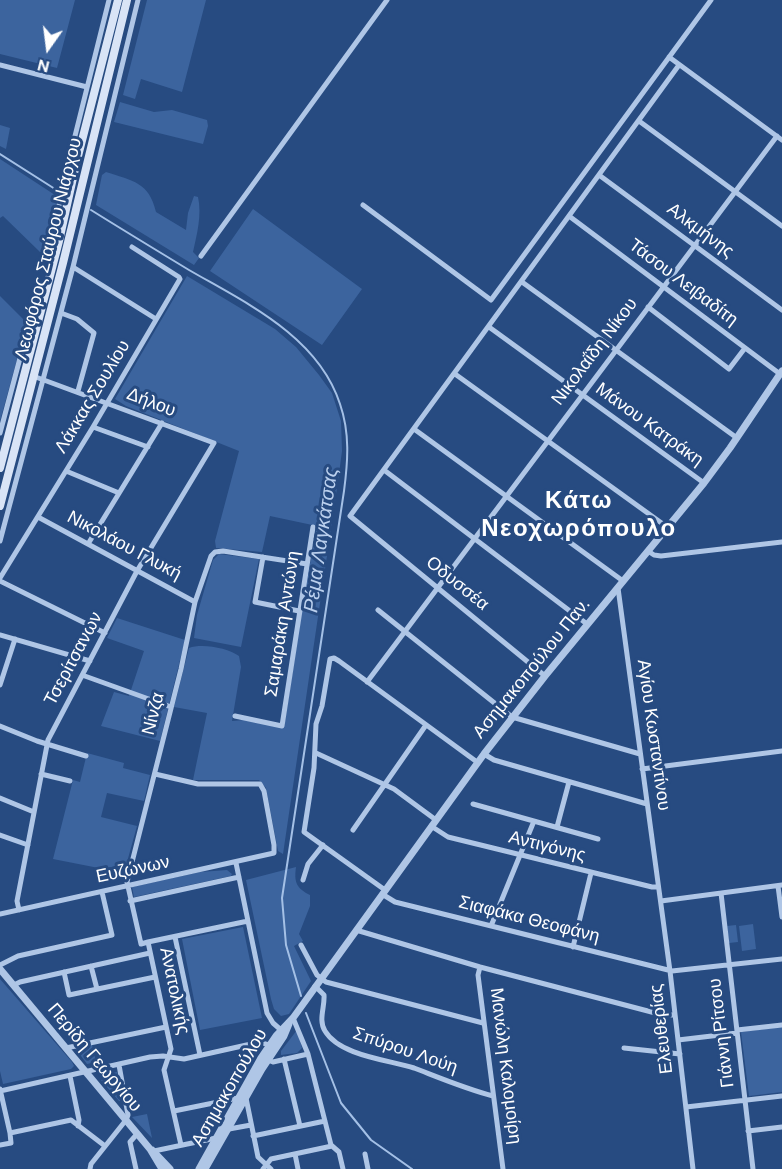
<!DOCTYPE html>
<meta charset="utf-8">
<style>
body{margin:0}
#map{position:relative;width:782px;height:1169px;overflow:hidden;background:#274b81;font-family:"DM Sans",sans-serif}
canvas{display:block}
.north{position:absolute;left:18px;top:18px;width:60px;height:60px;-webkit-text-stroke:4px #274b81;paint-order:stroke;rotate:194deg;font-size:16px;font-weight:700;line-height:24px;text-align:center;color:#fff}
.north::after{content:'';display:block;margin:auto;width:21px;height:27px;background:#fff;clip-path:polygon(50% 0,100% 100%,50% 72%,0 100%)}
</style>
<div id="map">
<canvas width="782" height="1169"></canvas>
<div class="north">N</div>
</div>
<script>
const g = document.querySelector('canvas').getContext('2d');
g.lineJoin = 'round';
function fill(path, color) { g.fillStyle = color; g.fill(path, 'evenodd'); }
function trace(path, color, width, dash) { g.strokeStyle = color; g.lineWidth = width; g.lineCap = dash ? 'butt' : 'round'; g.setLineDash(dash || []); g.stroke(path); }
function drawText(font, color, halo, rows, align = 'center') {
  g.font = font + ' "DM Sans",sans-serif'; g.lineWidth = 6; g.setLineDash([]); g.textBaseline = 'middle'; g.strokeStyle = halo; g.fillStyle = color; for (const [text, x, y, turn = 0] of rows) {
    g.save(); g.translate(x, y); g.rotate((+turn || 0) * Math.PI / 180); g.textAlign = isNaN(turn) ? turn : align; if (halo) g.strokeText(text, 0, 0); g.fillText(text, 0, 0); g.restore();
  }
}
fill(new Path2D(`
 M0 0H75L57 68 0 54Z
 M147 0H206L182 92 141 79 135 99 123 95Z
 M120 102 154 112 172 110 207 120 208 126 203 144 114 122Z
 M0 125 10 128 6 149 0 146Z
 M0 159 58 197 49 231 48 254 40 252 3 216 0 218Z
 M106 172C133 181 149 182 156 212L186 230 188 213 194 196 198 197C202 215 197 234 193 252L199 258 194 265 96 205 102 175Z
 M253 209 362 289 322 345 210 271Z
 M187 276 275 329 296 347 319 375 332 393 341 421 342 451 338 481 283 854 278 851 266 788 259 780H193L207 713 174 707 189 648C202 643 228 648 239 656L241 667 232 721 244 720 284 728 304 597 317 526 270 516 262 552 216 548 215 541 239 451 126 406 115 399Z
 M0 296 27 323 0 421Z
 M219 554 259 559 241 647 194 638 197 615 213 560Z
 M117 618 185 640 160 741 101 726 114 692 129 696 144 651 107 638Z
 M87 753 124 763 123 768 150 775 144 801 107 793 101 817 137 826 124 873 53 859 73 780 80 782Z
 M296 867C294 882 296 888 310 895V906L299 934 303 941 294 946 311 981 289 1014 281 1016 274 1009 271 999 246 880Z
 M227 870 232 874 231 876 134 897 132 887 200 872Z
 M753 924 756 949 742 951 739 926Z
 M736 925 738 942 729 943 727 926Z
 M243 927 262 1018 200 1030 182 939Z
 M0 979 72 1062 74 1066 71 1069 3 1084 0 1071Z
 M782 1027V1092L749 1096 741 1032Z
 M297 1030 302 1048 297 1053 281 1055V1051Z
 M92 1045 96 1062 87 1064 75 1048Z
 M117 1072 123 1101H119L101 1080 105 1079V1075Z
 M147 1114 152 1138 132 1117Z`), '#3c649e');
trace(new Path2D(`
 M0 154 55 189
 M91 210C123 230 156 250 189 270 246 303 318 336 340 404 350 433 348 461 344 491L282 898 286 945 301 996
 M306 1013 341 1103 371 1140 412 1169`), '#a4c0e6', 2);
trace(new Path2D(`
 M669 57 782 140
 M0 65 87 87
 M639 121 782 226
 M599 175 782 310
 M363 205 491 300 711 0
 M569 216 780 374
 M54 256 52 239 65 176 109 0
 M201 256 387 0
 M73 267 156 319
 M522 282 737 438
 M648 307 729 369 745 348
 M61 313 77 319 94 333 78 391
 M489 327 704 483
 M455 374 667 527
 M93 427 148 447
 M414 429 623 581
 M0 433 35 302 46 285
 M384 470 587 624
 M66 471 119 493
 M38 517 195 602
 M0 541 73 267 138 0
 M88 544 162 423
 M648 551 654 555 661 556 782 542
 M263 557 255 602 299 611
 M0 578 93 427 180 279 179 277 132 247
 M0 581 105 633
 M618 588 670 971 693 1169
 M378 610 512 717 640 754
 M0 635 90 661
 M82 675 171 707
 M545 676 350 516 679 65
 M367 682 777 136
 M0 685 15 639
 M235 716 282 726 313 527
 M0 726 37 741 86 756
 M316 753 394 789 436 820
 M484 754 494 760 647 804
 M642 769 782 751
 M41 774 70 781
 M0 798 34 812
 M473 804 598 839
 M431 826 448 837 652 887H658
 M557 827 569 782
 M353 830 426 725
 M0 835 28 845
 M236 863 267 1013 273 1023 281 1030
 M303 880 308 864 323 845
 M778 886 782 917
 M385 890 304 832 314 768 316 724 322 706 330 659 334 658 339 661 477 762
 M721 893 753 1169
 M382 894 395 902 672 971 782 959
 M130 901 239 877
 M661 901 782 885
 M19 910 17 901 48 740 137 571 214 443 33 376
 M0 914 274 853V845L264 791 260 784H198L155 774
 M491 926 534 821
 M356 930 480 967 663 1015H675
 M175 937 200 1055
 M148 942 248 921
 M301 945 317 975 326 982 483 1023
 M573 947 591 873
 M0 965 18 956 112 935 102 892
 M91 966 97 989
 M480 967 478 975 503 1169
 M64 972 69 995 155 977
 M14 985 20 982 150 953
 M315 986 324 995C325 1007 318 1020 325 1031 340 1056 389 1060 414 1068 440 1078 466 1089 493 1096
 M293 1018 308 1054 331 1145 339 1152 343 1169
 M737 1030 782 1025
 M678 1040 737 1033
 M66 1048 166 1027
 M624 1048 680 1054
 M284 1059 300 1126
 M268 1060 273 1062 308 1054
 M70 1076 79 1120 78 1126
 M0 1089 10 1133
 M0 1091 150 1057 163 1056 184 1059 260 1042 269 1045
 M246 1098 258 1157 271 1169
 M686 1107 782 1096
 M174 1111 238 1098
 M229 1129 251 1125
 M748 1131 782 1127
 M253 1136 325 1121
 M0 1145 11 1143 10 1133 71 1120 105 1146
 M181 1145 164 1070 171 1049 148 942 141 944 127 882 181 669 195 602 211 556 215 552 223 551 307 564
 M154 1151 216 1138
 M295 1154 298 1169
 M365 1154 368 1169
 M90 1169 91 1164 126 1120 128 1115 119 1065
 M136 1169 130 1142 137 1134
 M263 1169 271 1159 332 1146`), '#afc6e6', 5);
trace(new Path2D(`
 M0 969 150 1149 162 1169
 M152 1150 170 1169
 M199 1169 261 1058 276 1036 293 1018 484 754 545 676 704 483 730 448 782 371
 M205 1169 262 1069 284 1036 289 1024`), '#afc6e6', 7);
trace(new Path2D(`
 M0 468 59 241 77 160 118 0
 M0 506 63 263 127 0`), '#d9e4f6', 8);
drawText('18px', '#fff', '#274b81', [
 ["Αλκμήνης",700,231,37],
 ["Λεωφόρος Σταύρου Νιάρχου",49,249,-76],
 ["Τάσου Λειβαδίτη",683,283,37],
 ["Νικολαΐδη Νίκου",595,352,-53],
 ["Λάκκας Σουλίου",93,397,-59],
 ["Δήλου",151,403,21],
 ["Μάνου Κατράκη",649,425,36],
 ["Νικολάου Γλυκή",124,546,28],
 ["Οδυσσέα",457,584,39],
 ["Σαμαράκη Αντώνη",283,624,-81],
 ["Τσερίτσανων",74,659,-62],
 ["Ασημακοπούλου Παν.",532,669,-51],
 ["Νίνζα",154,714,-76],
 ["Αγίου Κωσταντίνου",653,735,82],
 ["Αντιγόνης",547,847,14],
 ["Ευζώνων",133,870,-12],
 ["Σιαφάκα Θεοφάνη",529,920,14],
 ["Ανατολικής",174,991,78],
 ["Ελευθερίας",662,1029,-97],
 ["Γιάννη Ρίτσου",722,1033,-97],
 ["Σπύρου Λούη",405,1051,19],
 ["Περίδη Γεωργίου",94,1058,50],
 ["Μανώλη Καλομοίρη",505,1066,83],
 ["Ασημακοπούλου",230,1088,-60]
]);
drawText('italic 20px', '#bbd0ee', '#274b81', [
 ["Ρέμα Λαγκάτσας",322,540,-82]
]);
g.letterSpacing = '1.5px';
drawText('bold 24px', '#fff', '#274b81', [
 ["Κάτω",579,502],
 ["Νεοχωρόπουλο",579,530]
]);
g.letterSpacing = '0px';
</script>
